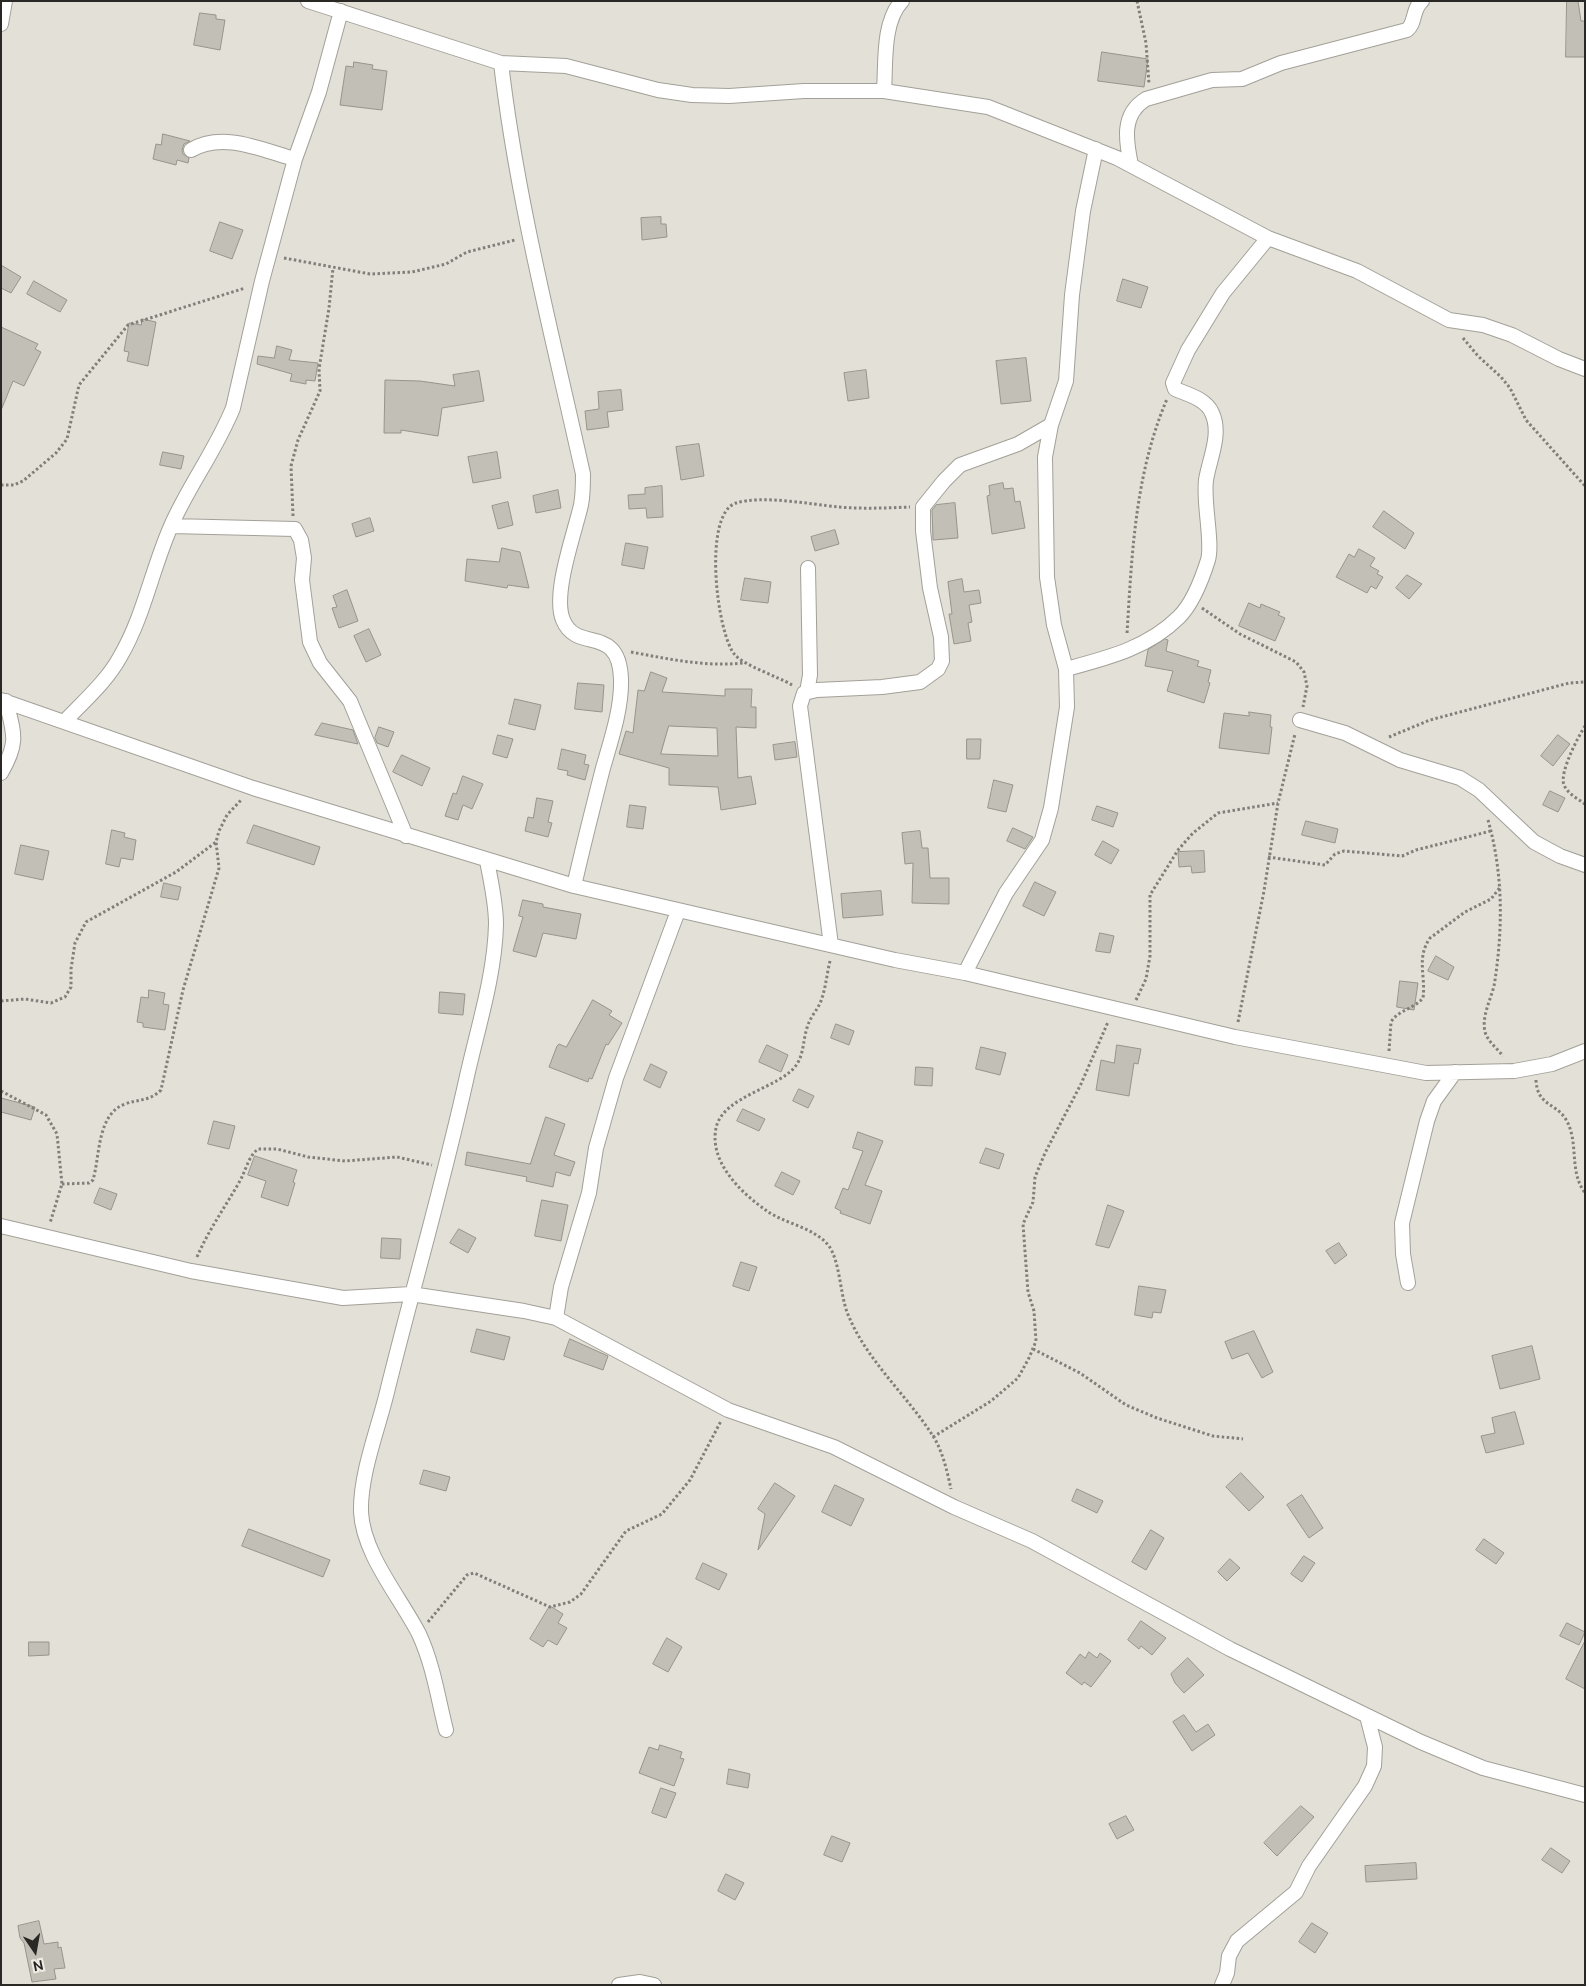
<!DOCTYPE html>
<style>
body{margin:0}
#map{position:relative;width:1586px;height:1986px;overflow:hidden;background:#e3e0d8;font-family:Ubuntu,sans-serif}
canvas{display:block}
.frame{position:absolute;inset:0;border:2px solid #292825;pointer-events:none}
.north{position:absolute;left:10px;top:1926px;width:50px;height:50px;-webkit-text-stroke:4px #f0ede5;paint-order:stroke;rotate:168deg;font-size:14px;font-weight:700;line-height:20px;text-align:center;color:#292825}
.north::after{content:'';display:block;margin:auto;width:18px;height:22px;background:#292825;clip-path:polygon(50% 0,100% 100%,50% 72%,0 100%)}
</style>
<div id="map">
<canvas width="1586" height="1986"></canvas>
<div class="frame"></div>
<div class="north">N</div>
</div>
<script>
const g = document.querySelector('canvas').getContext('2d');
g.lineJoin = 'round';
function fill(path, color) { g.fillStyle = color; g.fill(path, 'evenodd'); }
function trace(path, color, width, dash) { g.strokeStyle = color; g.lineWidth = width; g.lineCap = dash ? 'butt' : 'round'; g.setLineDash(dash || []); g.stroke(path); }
const building = new Path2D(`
 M1567 1H1578L1581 21H1585V57H1566Z
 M200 13 216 15V19L225 20 220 50 194 45Z
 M1102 52 1148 59 1144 87 1098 81Z
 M354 62 373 65 372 69 387 71 382 110 340 105 346 66 353 67Z
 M163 134 190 141 184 144 182 150 183 154 189 158 188 163 177 160 176 165 153 159 156 144 161 145Z
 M661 217V224H666L667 237 642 240 641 218Z
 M220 222 243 230 232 259 210 251Z
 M1 265 21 277 11 293 1 288Z
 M1123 279 1148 287 1141 308 1117 301Z
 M34 281 67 300 60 312 27 294Z
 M142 319 156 322 148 366 127 361 129 352 124 351 129 323 141 325Z
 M1 327 38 344 35 349 41 352 24 386 13 381 2 408Z
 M277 346 292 350 289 360 318 363 315 381 306 380V384L290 381 292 374 257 364 258 356 274 358Z
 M1026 358 1031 401 1001 404 996 361Z
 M866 370 869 398 848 401 844 373Z
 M479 371 484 401 442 408 438 436 401 430V433H384L385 380 420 381 455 386 453 375Z
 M621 390 623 410 607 412 609 427 587 430 585 411 599 409 598 392Z
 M699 444 704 476 681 480 676 447Z
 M163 452 184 456 181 469 160 465Z
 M497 452 501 478 473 483 468 457Z
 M1003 483 1004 489 1013 488 1015 502 1020 501 1025 528 992 534 987 496 990 495 989 486Z
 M662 486 663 517 647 518 646 508 629 509 628 495 645 494V488Z
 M558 490 561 508 536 513 533 496Z
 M508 502 513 525 498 529 492 506Z
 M955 503 958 538 933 540 932 510 936 505Z
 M1384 511 1414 533 1405 549 1373 527Z
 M370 518 374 531 356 537 352 524Z
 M835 530 839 544 815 551 811 537Z
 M626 543 648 547 644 569 622 565Z
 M502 548 520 552 529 588 508 585 507 588 465 581 467 559 499 562Z
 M1359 549 1375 558 1370 566 1379 571 1377 574 1383 577 1376 589 1371 586 1367 593 1336 577 1349 554 1354 557Z
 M1407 575 1422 584 1409 599 1396 588Z
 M745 578 771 582 768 603 741 600Z
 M962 579 964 592 979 590 981 603 969 605 972 622 968 623 971 641 954 644 949 614H952L948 582Z
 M347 590 358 621 339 628 332 608 337 607 333 596Z
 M1249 603 1260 608 1261 604 1280 612 1278 615 1285 618 1275 641 1239 626Z
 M369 629 381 655 366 662 354 636Z
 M1165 639 1168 640 1166 651 1199 661 1197 666 1211 670 1208 682 1210 683 1204 703 1167 691 1173 671 1145 666 1148 650Z
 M651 672 667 678 662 692 725 696V689H752L751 707H756V728L736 727 738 778 751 776 756 804 721 810 718 787 669 785V768L619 754 626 731 633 733 638 690 644 691ZM669 726 717 728 718 756 661 754Z
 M578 683 604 685 602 712 575 709Z
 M515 699 541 705 535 730 509 724Z
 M1249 712 1271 715 1270 727H1272L1269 754 1219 748 1224 713 1249 716Z
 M322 723 353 730 358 744 315 735Z
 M379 727 394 732 388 747 377 743 375 738Z
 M498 735 513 739 507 758 493 754Z
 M1558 735 1570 744 1553 766 1541 756Z
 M967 739H981L980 759H967Z
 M795 742 797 757 775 760 773 745Z
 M562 749 586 755 584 764 589 765 585 780 567 775 568 771 558 769Z
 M402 755 430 768 422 786 393 772Z
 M463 776 483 784 472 809 463 805 458 820 445 816 453 793 456 794Z
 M994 780 1013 785 1006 812 988 808Z
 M1550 791 1565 798 1558 812 1543 805Z
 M537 798 553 801 548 822 552 823 548 837 525 831 528 817 533 818Z
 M630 805 646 807 643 829 627 827Z
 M1097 806 1118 813 1113 827 1092 820Z
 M1306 821 1338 829 1335 843 1302 835Z
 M254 825 320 847 314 865 247 843Z
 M1013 828 1033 837 1025 849 1007 841Z
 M112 830 125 833 124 837 136 840 133 860 121 858 119 867 106 864Z
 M920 831 922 848H928L930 878H949V904L912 903 913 863 905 864 902 833Z
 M1103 841 1119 850 1111 864 1095 855Z
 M21 845 49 851 43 880 15 874Z
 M1204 851 1205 872 1192 873 1191 866 1179 867 1178 852Z
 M1035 882 1056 892 1044 916 1023 906Z
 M164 883 181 887 178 900 161 897Z
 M881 891 883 915 843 918 841 894Z
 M523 900 543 904V907L581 914 576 939 543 933 536 957 513 951 523 917 519 916Z
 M1100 933 1114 936 1110 953 1096 951Z
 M1436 956 1454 967 1448 980 1428 971Z
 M1400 981 1418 983 1414 1010 1397 1007Z
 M149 990 165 993 163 1004 169 1005 165 1030 143 1027V1023L137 1022 141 997 148 998Z
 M440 992 465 994 463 1015 439 1013Z
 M593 1000 612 1011 609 1015 622 1023 608 1045 606 1044 592 1079 589 1078 588 1082 549 1067 557 1046 559 1044 566 1047Z
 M836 1024 854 1031 849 1045 831 1038Z
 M767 1045 788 1055 781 1072 759 1062Z
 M1117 1045 1141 1049 1138 1064 1134 1063 1129 1096 1096 1090 1101 1060 1114 1063Z
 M981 1047 1006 1053 1000 1075 976 1069Z
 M651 1064 667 1072 660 1088 644 1080Z
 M916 1067 933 1068 932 1086 915 1085Z
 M799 1089 814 1096 808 1108 793 1101Z
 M1 1098 35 1107 31 1120 1 1112Z
 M743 1109 765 1119 759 1131 737 1121Z
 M546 1117 565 1124 554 1155 575 1162 570 1176 556 1172 553 1187 526 1181 527 1177 465 1165 467 1152 530 1164Z
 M214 1121 235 1126 229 1149 208 1144Z
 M858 1132 883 1141 865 1185 882 1191 870 1224 840 1213 841 1211 835 1208 843 1188 848 1190 863 1151 853 1148Z
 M986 1148 1004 1154 999 1169 980 1163Z
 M255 1156 297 1170 293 1182 295 1183 288 1206 261 1197 266 1181 248 1175Z
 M782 1172 800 1181 793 1195 775 1186Z
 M100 1188 117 1194 111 1210 94 1203Z
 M542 1200 568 1205 561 1241 535 1236Z
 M1108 1205 1124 1211 1109 1248 1096 1245Z
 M459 1229 476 1238 468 1253 450 1243Z
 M382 1238 401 1239 400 1259 381 1258Z
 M1339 1243 1347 1255 1335 1264 1326 1251Z
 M741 1262 757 1267 749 1291 733 1286Z
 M1139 1286 1166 1290 1161 1313 1153 1312 1152 1318 1135 1315Z
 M477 1329 510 1337 504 1360 471 1352Z
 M1254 1331 1273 1372 1262 1378 1248 1353 1232 1359 1225 1342Z
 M570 1339 608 1356 603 1370 564 1356Z
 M1532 1346 1540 1379 1500 1389 1492 1356Z
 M1515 1412 1524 1444 1486 1453 1481 1436 1495 1433 1492 1418Z
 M424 1470 450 1477 446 1491 420 1484Z
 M1241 1473 1264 1497 1249 1511 1226 1487Z
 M775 1483 795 1496 758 1550 765 1514 758 1509Z
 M835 1485 864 1499 851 1526 822 1512Z
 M1077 1489 1103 1501 1097 1513 1072 1501Z
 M1302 1495 1323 1528 1309 1538 1287 1505Z
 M249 1529 330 1560 323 1577 242 1546Z
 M1151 1530 1164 1538 1146 1570 1132 1562Z
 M1484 1539 1504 1553 1496 1564 1476 1550Z
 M1304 1556 1315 1563 1302 1582 1291 1574Z
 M1230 1559 1240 1568 1227 1581 1218 1572Z
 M703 1563 727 1574 719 1590 696 1579Z
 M550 1606 563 1614 558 1623 567 1628 557 1645 548 1640 543 1647 530 1639Z
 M1141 1621 1166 1638 1152 1655 1141 1646 1139 1649 1128 1640Z
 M1567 1623 1585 1632 1579 1645 1560 1636Z
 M667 1638 682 1647 668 1672 653 1664Z
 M1585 1641V1689L1566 1679Z
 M29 1642H49V1655L29 1656Z
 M1089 1652 1097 1658 1100 1653 1111 1661 1091 1687 1084 1682 1082 1685 1066 1673 1080 1654 1085 1658Z
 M1188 1658 1204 1675 1184 1693 1175 1683 1171 1674Z
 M1184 1715 1196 1732 1208 1724 1215 1735 1192 1751 1173 1722Z
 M660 1745 682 1752 680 1758 684 1759 674 1786 639 1773 649 1747 658 1750Z
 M729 1769 750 1774 748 1788 727 1784Z
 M661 1788 676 1793 666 1818 652 1813Z
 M1301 1806 1314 1817 1277 1856 1264 1843Z
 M1126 1816 1134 1830 1117 1839 1109 1824Z
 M832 1836 850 1843 842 1862 824 1855Z
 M1551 1848 1570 1861 1562 1873 1542 1860Z
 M1416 1863 1417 1879 1366 1882 1365 1866Z
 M726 1874 744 1883 735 1900 718 1891Z
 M39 1921 44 1944 58 1942V1948L61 1947 65 1968 54 1969 56 1979 32 1982 24 1943 20 1938 18 1926Z
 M1312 1923 1328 1933 1315 1953 1299 1942Z`);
fill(building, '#c2bfb7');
trace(building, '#97948c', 1);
const street = new Path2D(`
 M308 1 501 63 566 66 658 90 692 95 729 96 804 91H884L988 107 1117 158 1268 238 1357 271 1449 320 1483 325 1512 335 1559 359 1585 369
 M1 24 5 1
 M501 63C517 201 553 338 583 474 583 484 583 495 581 505 575 532 552 594 563 620 577 654 619 623 621 679 622 708 611 740 603 768 593 807 583 847 574 886
 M884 91C886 64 882 22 902 1
 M191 150C223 131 262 150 295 159
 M1131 165C1126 141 1121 114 1146 99L1212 80 1242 79 1281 63 1407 30C1416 23 1412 9 1422 1
 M171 526 295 529 301 540 304 558 302 580 310 642 320 663 350 701 406 836
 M1066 669C1107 658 1148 648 1179 617 1193 603 1202 579 1208 560 1213 542 1203 503 1206 480 1209 460 1222 434 1212 413 1206 399 1189 395 1175 389L1173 383 1188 350 1223 293 1268 238
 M807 692 810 675 808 568
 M1 700 253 788 574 886 895 960 965 973 1235 1037 1426 1073 1514 1071 1552 1064 1585 1051
 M1300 720 1345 733 1400 760 1460 778 1479 790 1534 842 1560 856 1585 865
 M65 721C84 701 107 681 120 657 144 616 152 569 171 526 189 485 216 450 233 408L262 281 295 159 319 92 341 11
 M1 773C19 742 14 734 6 701
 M831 945 800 706 804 693 817 690 882 687 920 682 938 669 942 661 941 637 930 588 923 531V507L944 481 960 465 1018 444 1051 425
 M965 973 1006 893 1042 840 1051 808 1067 707 1066 669 1054 625 1047 577 1045 457 1051 425 1066 381 1072 295 1083 211 1096 149
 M1 1226 191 1271 343 1298 411 1294 524 1311 556 1318 728 1410 834 1447 954 1507 1032 1541 1230 1649 1421 1742 1483 1768 1585 1795
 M1408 1283 1403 1254 1402 1223 1427 1121 1434 1101 1455 1072
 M556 1318 561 1287 589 1193 596 1148 616 1078 678 911
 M446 1730C438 1698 433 1664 419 1634 400 1597 363 1554 361 1512 360 1473 379 1427 388 1388 414 1283 444 1181 467 1076 478 1027 495 974 496 924 496 903 491 882 487 861
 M619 1985 640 1982 654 1985
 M1222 1985 1227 1973 1229 1956 1237 1941 1296 1892 1309 1866 1365 1786 1374 1766 1375 1747 1367 1716`);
trace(street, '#a3a098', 16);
trace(new Path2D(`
 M1137 1 1146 43 1149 84
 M284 258 370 274 412 272 446 264 467 252 515 240
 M1463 338 1478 356 1501 377 1510 388 1526 420 1585 486
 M1 485H14L23 481 56 453 67 439 79 385 128 325 245 288
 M293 516 291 466 298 440 320 391 319 369 329 308 333 268
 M1202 608 1240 634 1296 662 1304 672 1307 686 1303 707
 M1127 633C1132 553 1135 474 1167 399
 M631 652C669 659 704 667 743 663
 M792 685C777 676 745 666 735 655 717 635 702 514 736 503 762 495 810 504 838 507 862 509 886 508 910 507
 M1585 726C1578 737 1559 773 1564 785 1568 794 1578 799 1585 804
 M1389 737 1430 720 1569 683 1585 682
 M1488 820C1503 873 1503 926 1495 980 1493 997 1481 1014 1485 1032 1488 1042 1497 1048 1503 1056
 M1268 857 1325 865 1335 854 1344 851 1402 856 1416 850 1491 831
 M830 961C827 973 826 986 822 998 819 1009 810 1016 807 1028 803 1040 804 1053 797 1064 782 1088 723 1095 716 1128 709 1162 741 1193 767 1211 785 1224 814 1227 829 1246 840 1262 840 1293 847 1312 865 1359 906 1394 933 1436 943 1452 947 1471 951 1489
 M1136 1000 1146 979 1150 956V895L1178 850 1193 833 1218 813 1278 803
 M1 1001 25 999 51 1003 65 997 71 987V969L75 943 86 922 176 872 216 842
 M1238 1022 1264 891 1278 803 1295 734
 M1389 1051 1391 1022C1398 1010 1414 1009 1423 998 1426 976 1416 958 1430 938L1465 912 1491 899 1501 886
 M1536 1080C1537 1105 1555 1103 1565 1118 1580 1141 1568 1170 1585 1193
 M1 1091 46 1115 57 1134 62 1184 50 1223
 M62 1184 89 1183 93 1180C100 1156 97 1114 125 1104 139 1099 150 1101 161 1090L183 990 219 868 216 842 219 831 227 815 242 799
 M197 1257C209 1229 226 1206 241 1179 246 1169 249 1156 258 1149H277L308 1157 345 1161 397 1157 432 1165
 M1033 1349 1080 1373 1126 1405 1157 1418 1213 1436 1243 1439
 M933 1437 991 1401 1018 1378 1029 1358 1036 1341 1034 1311 1028 1292 1023 1224 1033 1202 1035 1177 1045 1153 1081 1084 1108 1022
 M428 1622 467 1575 474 1573 550 1607 570 1602 581 1594 626 1531 662 1514 690 1480 721 1421`), '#807f79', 3, [2.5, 2.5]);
trace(street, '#fff', 14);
</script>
